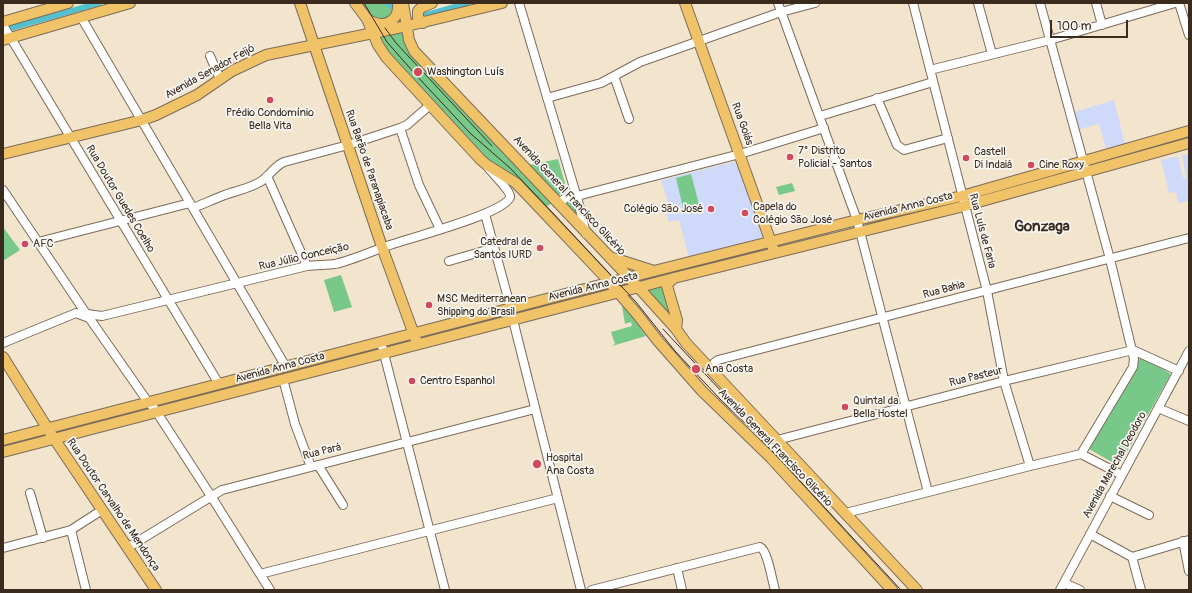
<!DOCTYPE html>
<meta charset="utf-8">
<style>
body{margin:0}
#map{position:relative;width:1192px;height:593px;overflow:hidden;background:#f3e4cd;font-family:Pangolin,sans-serif}
canvas{display:block}
.frame{position:absolute;inset:0;border:4px solid #3b2a1e;pointer-events:none}
.scale{position:absolute;left:1050px;top:20px;width:78px;height:18px;box-sizing:border-box;border:2px solid #3b2a1e;border-top:0;padding-left:5px;font-size:12px;line-height:14px;white-space:nowrap;color:#3b2a1e;-webkit-text-stroke:3px #f6f6f2;paint-order:stroke}
</style>
<div id="map">
<canvas width="1192" height="593"></canvas>
<div class="frame"></div>
<div class="scale">100 m</div>
</div>
<script>
const g = document.querySelector('canvas').getContext('2d');
g.lineJoin = 'round';
function fill(path, color) { g.fillStyle = color; g.fill(path, 'evenodd'); }
function trace(path, color, width, dash) { g.strokeStyle = color; g.lineWidth = width; g.lineCap = dash ? 'butt' : 'round'; g.setLineDash(dash || []); g.stroke(path); }
function drawText(font, color, halo, rows, align = 'center') {
  g.font = font + ' Pangolin,sans-serif'; g.lineWidth = 3.5; g.setLineDash([]); g.textBaseline = 'middle'; g.strokeStyle = halo; g.fillStyle = color; for (const [text, x, y, turn = 0] of rows) {
    g.save(); g.translate(x, y); g.rotate((+turn || 0) * Math.PI / 180); g.textAlign = isNaN(turn) ? turn : align; if (halo) g.strokeText(text, 0, 0); g.fillText(text, 0, 0); g.restore();
  }
}
fill(new Path2D(`
 M1114 100 1125 144 1106 149 1099 124 1076 130 1071 113Z
 M1189 154V201L1178 203 1176 192 1169 193 1161 160 1178 156 1183 178H1186L1182 155Z
 M737 161 764 237 689 258 679 220 669 222 665 210 670 208 661 180Z`), '#cfdafa');
fill(new Path2D(`
 M359 3H396L391 18 372 20Z
 M405 30 406 42 552 203 545 208 489 162 389 55 378 37Z
 M558 159 566 187 564 192 559 195 555 192 529 165Z
 M691 174 700 208 684 212 676 178Z
 M792 183 795 191 779 195 776 187Z
 M571 199H573L579 218 566 204V202Z
 M3 227 20 250 3 261Z
 M341 275 352 307 334 312 324 280Z
 M663 285 671 317 647 289Z
 M622 306 625 307 646 336 612 346 615 344 611 332 632 326 631 322 625 324Z
 M1141 356 1171 374 1119 466 1089 449Z`), '#78c889');
trace(new Path2D(`
 M388 3 391 6
 M426 15 468 3
 M11 28 99 3`), '#53c0cd', 5.5);
const minor = new Path2D(`
 M519 3 578 201 586 234
 M778 3 857 220 928 492
 M913 3 987 291 1004 381 1030 466
 M978 3 992 54
 M1040 3 1110 259 1134 359 1133 367 1081 454 1122 475
 M1096 3 1102 25
 M1179 3 1189 35
 M81 17 286 367
 M3 25 219 384
 M210 56 220 79
 M930 70 1050 40 1175 3
 M614 76 629 119
 M547 98 601 83 640 62 781 12 815 3
 M877 98 897 145 904 150 948 138
 M820 116 933 82
 M400 128 419 185 440 229
 M267 176 307 266
 M3 190 83 309 148 402 154 408 211 496 270 590
 M577 196 740 154 824 128
 M559 203C566 197 572 193 578 201
 M193 208C203 204 212 200 222 196 235 191 248 189 260 182 270 176 274 166 284 162L348 145 400 128 407 125 430 105
 M485 214 511 309
 M38 242 190 203
 M449 261 494 248
 M87 314 102 316 307 266C316 265 326 265 335 264 352 260 370 252 387 246 406 239 505 214 510 197 511 191 491 172 487 166
 M513 320 581 590
 M381 342 445 590
 M3 343 76 313 89 318
 M714 372V363L718 360 1189 238
 M283 379 295 424 311 467
 M1158 408 1189 421
 M777 440 1004 381 1133 350 1179 371
 M318 465 343 505
 M30 493 43 538
 M1110 496 1149 515
 M846 513 1030 466 1081 454
 M71 530 86 590
 M1090 534 1132 557 1189 540
 M1183 541 1189 571
 M3 548 71 530 102 510
 M127 548 222 490 535 409
 M1132 557 1141 590
 M677 568 682 590
 M260 574 558 498
 M1064 583 1080 590
 M592 590 760 547C768 551 772 581 775 590
 M1060 590 1189 351`);
const major = new Path2D(`
 M300 3 382 247 416 340
 M355 3 367 19 378 45 386 57 481 160 487 165 516 183 537 205 605 277 637 314 658 341 702 391 771 458 892 590
 M403 3 409 40 414 51 639 288 676 329 686 343 917 590
 M685 3 773 248
 M367 19C382 29 400 23 398 3
 M3 22 68 3
 M423 23 418 18V11L422 7 432 3
 M3 40 130 3
 M3 154 142 120 156 115 197 95 232 71 266 55 407 26 502 3
 M610 257 654 271
 M674 278 669 282 667 286 677 320 676 329
 M3 357 51 434 156 590
 M3 440 654 271 857 220 962 196 1189 131
 M3 452 674 278 964 206 1189 143`);
trace(minor, '#7b6b5b', 10);
trace(major, '#7b6b5b', 12);
trace(minor, '#fff', 8);
trace(major, '#f0c369', 10);
trace(new Path2D(`
 M364 3 387 42 415 74 470 133 510 168 551 211 636 302 675 351 720 399 752 430 790 470 901 590
 M385 28 396 43 492 146
 M663 329 737 408`), '#3b2a1e', 1);
for (const [x, y, r, color] of [
 [418,72,5,"#d1495b"],
 [270,100,4,"#d1495b"],
 [790,157,4,"#d1495b"],
 [966,158,4,"#d1495b"],
 [1031,165,4,"#d1495b"],
 [711,209,4,"#d1495b"],
 [745,213,4,"#d1495b"],
 [25,244,4,"#d1495b"],
 [540,248,4,"#d1495b"],
 [429,305,4,"#d1495b"],
 [696,369,5,"#d1495b"],
 [412,381,4,"#d1495b"],
 [845,407,4,"#d1495b"],
 [537,464,5,"#d1495b"]
]) { const dot = new Path2D(); dot.arc(x, y, r, 0, 2 * Math.PI); g.fillStyle = color; g.fill(dot); trace(dot, '#f6f6f2', 1.5); }
drawText('11px', '#3b2a1e', '#f6f6f2', [
 ["Avenida Senador Feijó",210,72,-29],
 ["Rua Goiás",742,124,70],
 ["Rua Barão de Paranapiacaba",369,170,71],
 ["Avenida General Francisco Glicério",569,196,47],
 ["Rua Doutor Guedes Coelho",120,199,59],
 ["Avenida Anna Costa",908,207,-14],
 ["Rua Luís de Faria",982,231,75],
 ["Rua Júlio Conceição",304,257,-13],
 ["Avenida Anna Costa",593,287,-14],
 ["Rua Bahia",944,290,-15],
 ["Avenida Anna Costa",280,368,-15],
 ["Rua Pasteur",976,377,-14],
 ["Avenida General Francisco Glicério",775,448,46],
 ["Rua Pará",322,452,-14],
 ["Avenida Marechal Deodoro",1115,465,-61],
 ["Rua Doutor Carvalho de Mendonça",113,505,56]
]);
drawText('11px', '#3b2a1e', '#f6f6f2', [
 ["Washington Luís",427,72],
 ["Prédio Condomínio",270,113,"center"],
 ["Bella Vita",270,126,"center"],
 ["7° Distrito",798,151],
 ["Policial - Santos",798,164],
 ["Castell",974,152],
 ["Di Indaiá",974,165],
 ["Cine Roxy",1039,165],
 ["Capela do",753,207],
 ["Colégio São José",753,220],
 ["Colégio São José",703,209,"right"],
 ["Catedral de",532,242,"right"],
 ["Santos IURD",532,255,"right"],
 ["AFC",33,244],
 ["MSC Mediterranean",437,299],
 ["Shipping do Brasil",437,312],
 ["Ana Costa",705,369],
 ["Centro Espanhol",420,381],
 ["Quintal da",853,401],
 ["Bella Hostel",853,414],
 ["Hospital",546,458],
 ["Ana Costa",546,471]
], 'left');
drawText('bold 15px', '#3b2a1e', '#f6f6f2', [
 ["Gonzaga",1042,227]
]);
</script>
